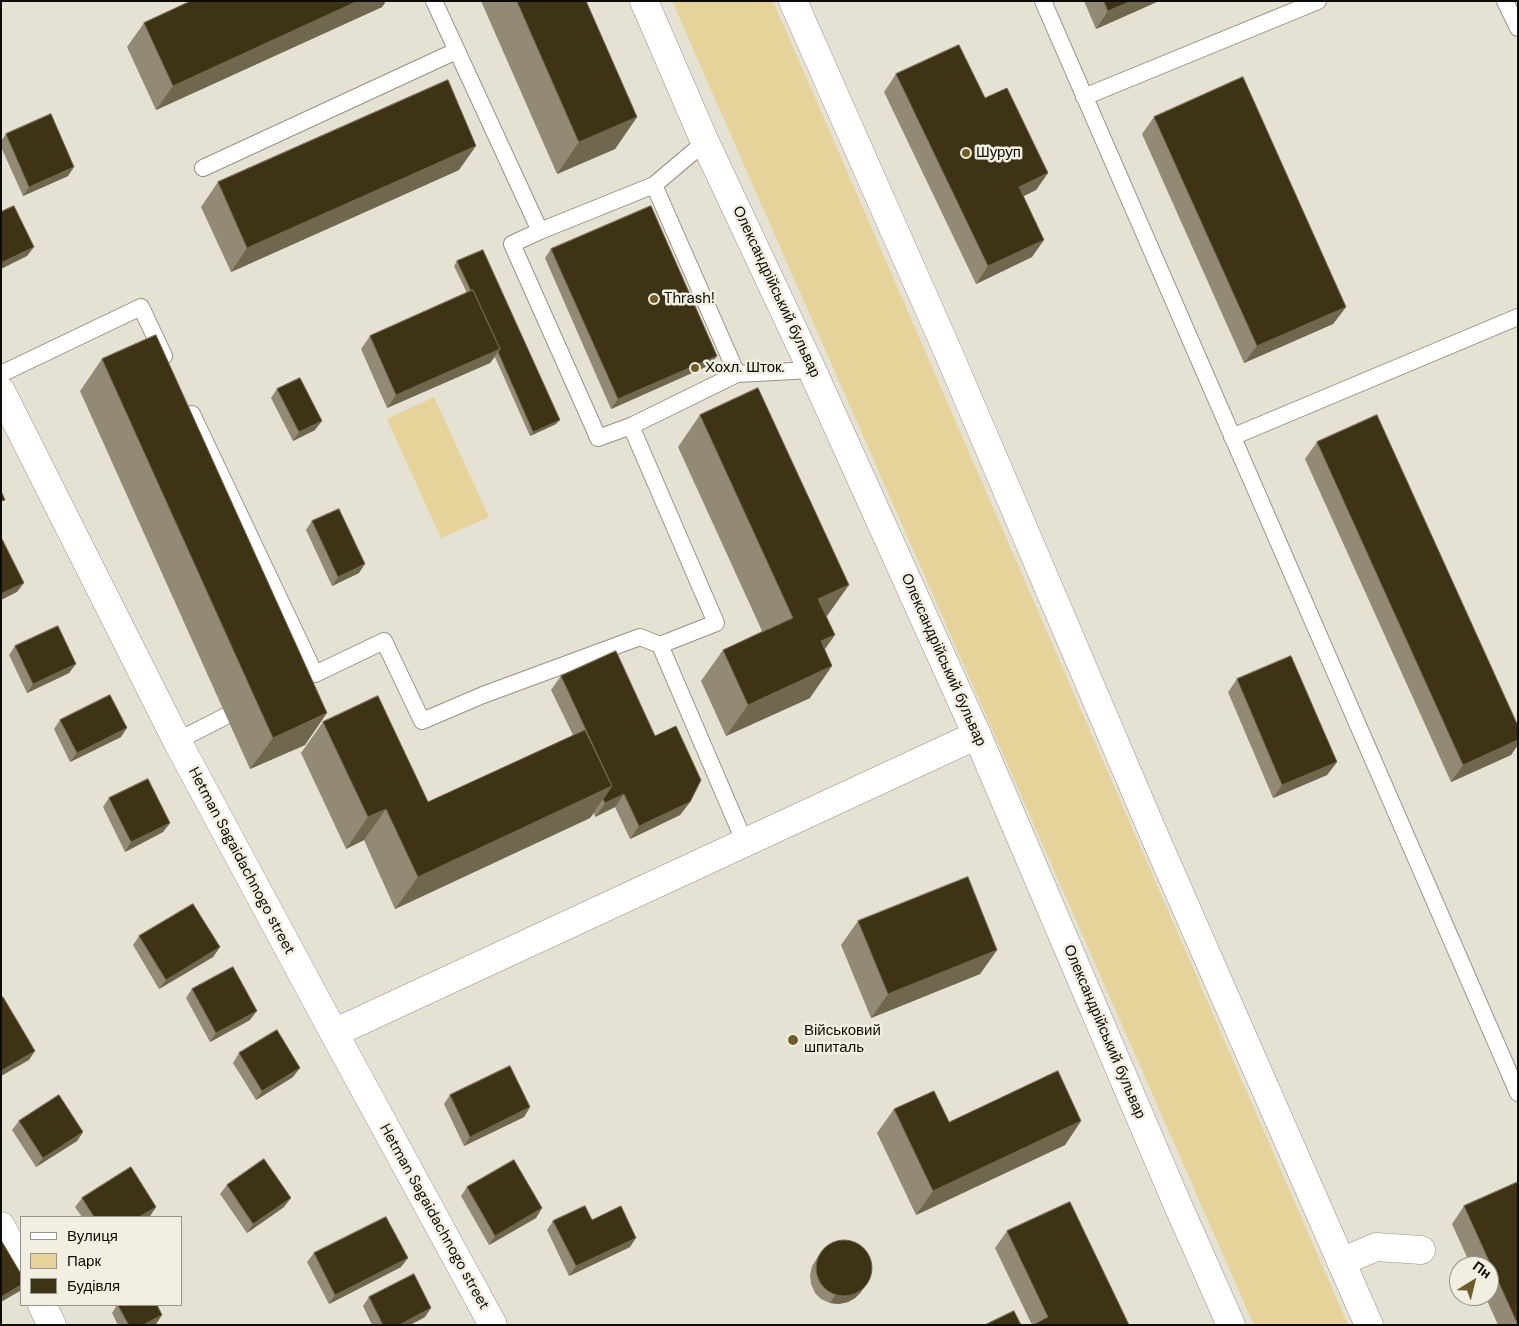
<!DOCTYPE html>
<meta charset="utf-8">
<style>
body{margin:0}
#map{position:relative;width:1519px;height:1326px;overflow:hidden;background:#e5e1d3;font-family:"DM Sans",sans-serif}
canvas{display:block}
.frame{position:absolute;inset:0;border:2px solid #0d0c08;pointer-events:none}
.legend{position:absolute;left:20px;top:1216px;width:162px;height:90px;box-sizing:border-box;background:#f2eee0;border:1px solid #96948a;margin:0;padding:6px 9px;list-style:none;font-size:15px;color:#0d0c08}
.legend li{display:flex;align-items:center;gap:10px;height:25px}
.legend b{width:25px;border:1px solid #96948a}
.north{position:absolute;left:1449px;top:1256px;width:50px;height:50px;box-sizing:border-box;background:#f2eee0;border:1px solid #96948a;border-radius:50%;rotate:36deg;font-size:14px;font-weight:700;line-height:20px;text-align:center;color:#0d0c08}
.north::after{content:'';display:block;margin:auto;width:18px;height:22px;background:#6d5d2b;clip-path:polygon(50% 0,100% 100%,50% 72%,0 100%)}
</style>
<div id="map">
<canvas width="1519" height="1326"></canvas>
<div class="frame"></div>
<ul class="legend">
<li><b style="height:6px;background:#fff"></b>Вулиця</li>
<li><b style="height:14px;background:#e5d39a"></b>Парк</li>
<li><b style="height:14px;background:#3e3415"></b>Будівля</li>
</ul>
<div class="north">Пн</div>
</div>
<script>
const g = document.querySelector('canvas').getContext('2d');
g.lineJoin = 'round';
function fill(path, color) { g.fillStyle = color; g.fill(path, 'evenodd'); }
function trace(path, color, width, dash) { g.strokeStyle = color; g.lineWidth = width; g.lineCap = dash ? 'butt' : 'round'; g.setLineDash(dash || []); g.stroke(path); }
function drawText(font, color, halo, rows, align = 'center') {
  g.font = font + ' "DM Sans",sans-serif'; g.lineWidth = 5; g.setLineDash([]); g.textBaseline = 'middle'; g.strokeStyle = halo; g.fillStyle = color; for (const [text, x, y, turn = 0] of rows) {
    g.save(); g.translate(x, y); g.rotate((+turn || 0) * Math.PI / 180); g.textAlign = isNaN(turn) ? turn : align; if (halo) g.strokeText(text, 0, 0); g.fillText(text, 0, 0); g.restore();
  }
}
fill(new Path2D(`
 M672 1H773L1348 1325H1254Z
 M434 397 489 517 441 538 387 419Z`), '#e5d39a');
const service = new Path2D(`
 M1043 1 1518 1093
 M1505 1 1518 28
 M1084 97 1318 1
 M705 142 654 185 737 374 812 370
 M203 168 456 51
 M540 231 654 185
 M1 374 141 307 164 356
 M192 414 315 674 384 641 422 721 483 695 640 637 660 645 716 623 631 426 598 438 593 426 512 244 540 231 434 1
 M631 426 737 374
 M1232 437 1518 317
 M660 645 745 843
 M177 741 226 716`);
const minor = new Path2D(`
 M1 391 177 741 334 1033 493 1325
 M334 1033 977 735
 M1 1226 21 1265
 M1341 1262 1376 1247 1421 1250
 M42 1305 52 1325`);
const secondary = new Path2D(`
 M644 1 705 142 812 370 977 735 1176 1201 1231 1325
 M793 1 948 352 1158 844 1369 1325`);
trace(service, '#969285', 18);
trace(minor, '#969285', 29);
trace(secondary, '#969285', 29);
trace(service, '#fff', 16);
trace(minor, '#fff', 28);
trace(secondary, '#fff', 28);
fill(new Path2D(`
 M191 1H386L382 7 156 110 127 47 144 23Z
 M481 1H586L637 117 615 149 557 174Z
 M1084 1H1159L1096 29Z
 M896 74 985 98 1048 173 1036 190 1024 196 1032 257 976 284 884 92Z
 M1154 117 1346 307 1333 324 1244 363 1142 134Z
 M6 134 68 176 23 196 1 147V141Z
 M459 170 231 272 201 207 218 182Z
 M551 249 717 356 710 365 611 409 545 258Z
 M457 261 556 424 530 436 495 357 490 363 387 408 361 349 370 336 467 293 454 266Z
 M102 359 305 745 250 769 80 391Z
 M277 389 315 430 293 441 271 398Z
 M700 415 826 617 825 649 810 698 726 736 701 681 723 650 762 631 678 447Z
 M1317 442 1511 755 1451 782 1305 459Z
 M312 521 359 573 332 586 306 530Z
 M15 646 69 673 27 693 9 655Z
 M561 676 655 736 690 802 680 815 630 839 615 807 595 817 594 813 590 818 395 909 364 840 346 849 301 753 323 722 428 802 573 735 551 690Z
 M1237 679 1337 762 1327 775 1273 798 1228 692Z
 M60 720 121 737 70 762 54 729Z
 M109 798 170 823 163 832 125 852 103 807Z
 M858 921 997 950 980 974 871 1018 841 945Z
 M139 936 220 947 213 957 159 989 133 945Z
 M192 989 250 1020 210 1042 186 998Z
 M239 1053 293 1077 256 1100 233 1063Z
 M450 1095 530 1107 524 1117 464 1146 444 1104Z
 M894 1109 949 1122 1081 1121 1065 1145 916 1215 877 1133Z
 M19 1121 83 1132 77 1141 36 1167 12 1130Z
 M227 1185 284 1207 247 1233 220 1194Z
 M467 1187 542 1208 536 1218 489 1245 461 1196Z
 M82 1198 156 1207 150 1216 147 1217H82L75 1207Z
 M1464 1206 1518 1325H1498L1485 1296H1489V1266H1471L1452 1224Z
 M592 1220 630 1247 569 1276 547 1230 553 1221Z
 M1007 1231 1129 1325H1032L995 1248Z
 M823 1249 861 1292 855 1298 848 1302 839 1304 830 1303 821 1299 815 1293 811 1284 810 1275 812 1266Z
 M314 1253 401 1267 329 1304 307 1262Z
 M369 1297 425 1317 410 1325H372L363 1306Z
 M117 1305H157L162 1315 156 1324 154 1325H118L112 1313Z`), '#928a74');
fill(new Path2D(`
 M358 1H386L382 7 156 110 173 86Z
 M1131 1H1159L1096 29 1108 11Z
 M637 117 615 149 557 174 579 142Z
 M476 146 459 170 231 272 247 248Z
 M74 167 68 176 23 196 29 187Z
 M1048 173 1036 190 1007 204 1019 187Z
 M1044 240 1032 257 976 284 988 266Z
 M34 247 27 256 1 269V263Z
 M1346 307 1333 324 1244 363 1257 346Z
 M500 349 490 363 387 408 396 395Z
 M717 356 710 365 611 409 618 399Z
 M560 420 556 424 530 436 533 432Z
 M322 421 315 430 293 441 299 432Z
 M365 564 359 573 332 586 338 577Z
 M24 583 17 592 1 600V594Z
 M849 585 827 616 796 631 818 599Z
 M835 635 812 667 821 641Z
 M76 664 69 673 27 693 33 684Z
 M832 666 810 698 726 736 748 705Z
 M327 713 305 745 250 769 273 738Z
 M127 728 121 737 70 762 77 753Z
 M1518 740V745L1511 755 1451 782 1463 765Z
 M1337 762 1327 775 1273 798 1282 785Z
 M612 786 590 818 395 909 418 877Z
 M624 794 615 807 595 817 605 803Z
 M690 802 680 815 630 839 639 826Z
 M386 809 364 840 346 849 368 817Z
 M170 823 163 832 125 852 131 842Z
 M220 947 213 957 159 989 166 980Z
 M997 950 980 974 871 1018 888 994Z
 M257 1011 250 1020 210 1042 216 1033Z
 M35 1051 29 1060 1 1076V1071Z
 M300 1068 293 1077 256 1100 262 1091Z
 M530 1107 524 1117 464 1146 470 1137Z
 M1081 1121 1065 1145 916 1215 933 1191Z
 M83 1132 77 1141 36 1167 43 1158Z
 M291 1198 284 1207 247 1233 253 1224Z
 M156 1207 150 1216 147 1217H139Z
 M542 1208 536 1218 489 1245 495 1236Z
 M636 1238 630 1247 569 1276 576 1266Z
 M408 1258 401 1267 329 1304 335 1295Z
 M867 1283 861 1292 855 1298 848 1302 839 1304 830 1303 836 1294Z
 M21 1285V1289L20 1291 1 1302V1297Z
 M431 1308 425 1317 410 1325H399Z
 M162 1315 156 1324 154 1325H143Z`), '#70684e');
const building = new Path2D(`
 M191 1H358L173 86 144 23Z
 M517 1H586L637 117 579 142Z
 M1104 1H1131L1108 11Z
 M959 45 985 98 1007 88 1048 173 1019 187 1044 240 988 266 896 74Z
 M1243 77 1346 307 1257 346 1154 117Z
 M448 80 476 146 247 248 218 182Z
 M51 114 74 167 29 187 6 134Z
 M14 206 34 247 1 263V212Z
 M651 206 717 356 618 399 551 249Z
 M483 250 560 420 533 432 498 352 500 349 473 290 471 291 457 261Z
 M473 290 500 349 396 395 370 336Z
 M156 335 327 713 273 738 102 359Z
 M300 378 322 421 299 432 277 389Z
 M758 388 849 585 818 599 835 635 821 641 832 666 748 705 723 650 793 618 700 415Z
 M1377 415 1518 726V740L1463 765 1317 442Z
 M1 491 5 500 1 501Z
 M339 509 365 564 338 577 312 521Z
 M2 539 24 583 1 594V540Z
 M58 626 76 664 33 684 15 646Z
 M616 651 655 736 676 726 701 780 690 802 639 826 624 794 605 803 603 799 612 786 561 676Z
 M1291 656 1337 762 1282 785 1237 679Z
 M110 695 127 728 77 753 60 720Z
 M378 696 428 802 585 730 612 786 418 877 386 809 368 817 323 722Z
 M148 779 170 823 131 842 109 798Z
 M968 877 997 950 888 994 858 921Z
 M193 904 220 947 166 980 139 936Z
 M233 967 257 1011 216 1033 192 989Z
 M3 997 35 1051 1 1071V998Z
 M277 1030 300 1068 262 1091 239 1053Z
 M510 1066 530 1107 470 1137 450 1095Z
 M1058 1071 1081 1121 933 1191 894 1109 934 1091 949 1122Z
 M59 1095 83 1132 43 1158 19 1121Z
 M264 1159 291 1198 253 1224 227 1185Z
 M514 1160 542 1208 495 1236 467 1187Z
 M131 1167 156 1207 139 1217H94L82 1198Z
 M1518 1182V1325L1464 1206Z
 M1070 1202 1129 1325H1033L1048 1317 1007 1231Z
 M585 1206 592 1220 621 1206 636 1238 576 1266 553 1221Z
 M386 1217 408 1258 335 1295 314 1253Z
 M1 1240 21 1274V1285L1 1297Z
 M816 1268a28 28 0 1 1 56 0a28 28 0 1 1-56 0Z
 M414 1274 431 1308 399 1325H383L369 1297Z
 M118 1305H157L162 1315 143 1325H129Z
 M1014 1311 1021 1325H985Z`);
fill(building, '#3e3415');
trace(building, '#70684e', 1);
for (const [x, y, r, color] of [
 [966,153,5,"#6d5d2b"],
 [654,299,5,"#6d5d2b"],
 [695,368,5,"#6d5d2b"],
 [793,1040,6,"#6d5d2b"]
]) { const dot = new Path2D(); dot.arc(x, y, r, 0, 2 * Math.PI); g.fillStyle = color; g.fill(dot); trace(dot, '#f2eee0', 2); }
drawText('15px', '#0d0c08', '#f2eee0', [
 ["Шуруп",976,153],
 ["Thrash!",664,299],
 ["Хохл. Шток.",705,368],
 ["Військовий",804,1031],
 ["шпиталь",804,1048]
], 'left');
drawText('15px', '#0d0c08', '#f2eee0', [
 ["Олександрійський бульвар",776,292,65],
 ["Олександрійський бульвар",943,660,66],
 ["Hetman Sagaidachnogo street",241,861,62],
 ["Олександрійський бульвар",1104,1032,67],
 ["Hetman Sagaidachnogo street",434,1217,61]
]);
</script>
